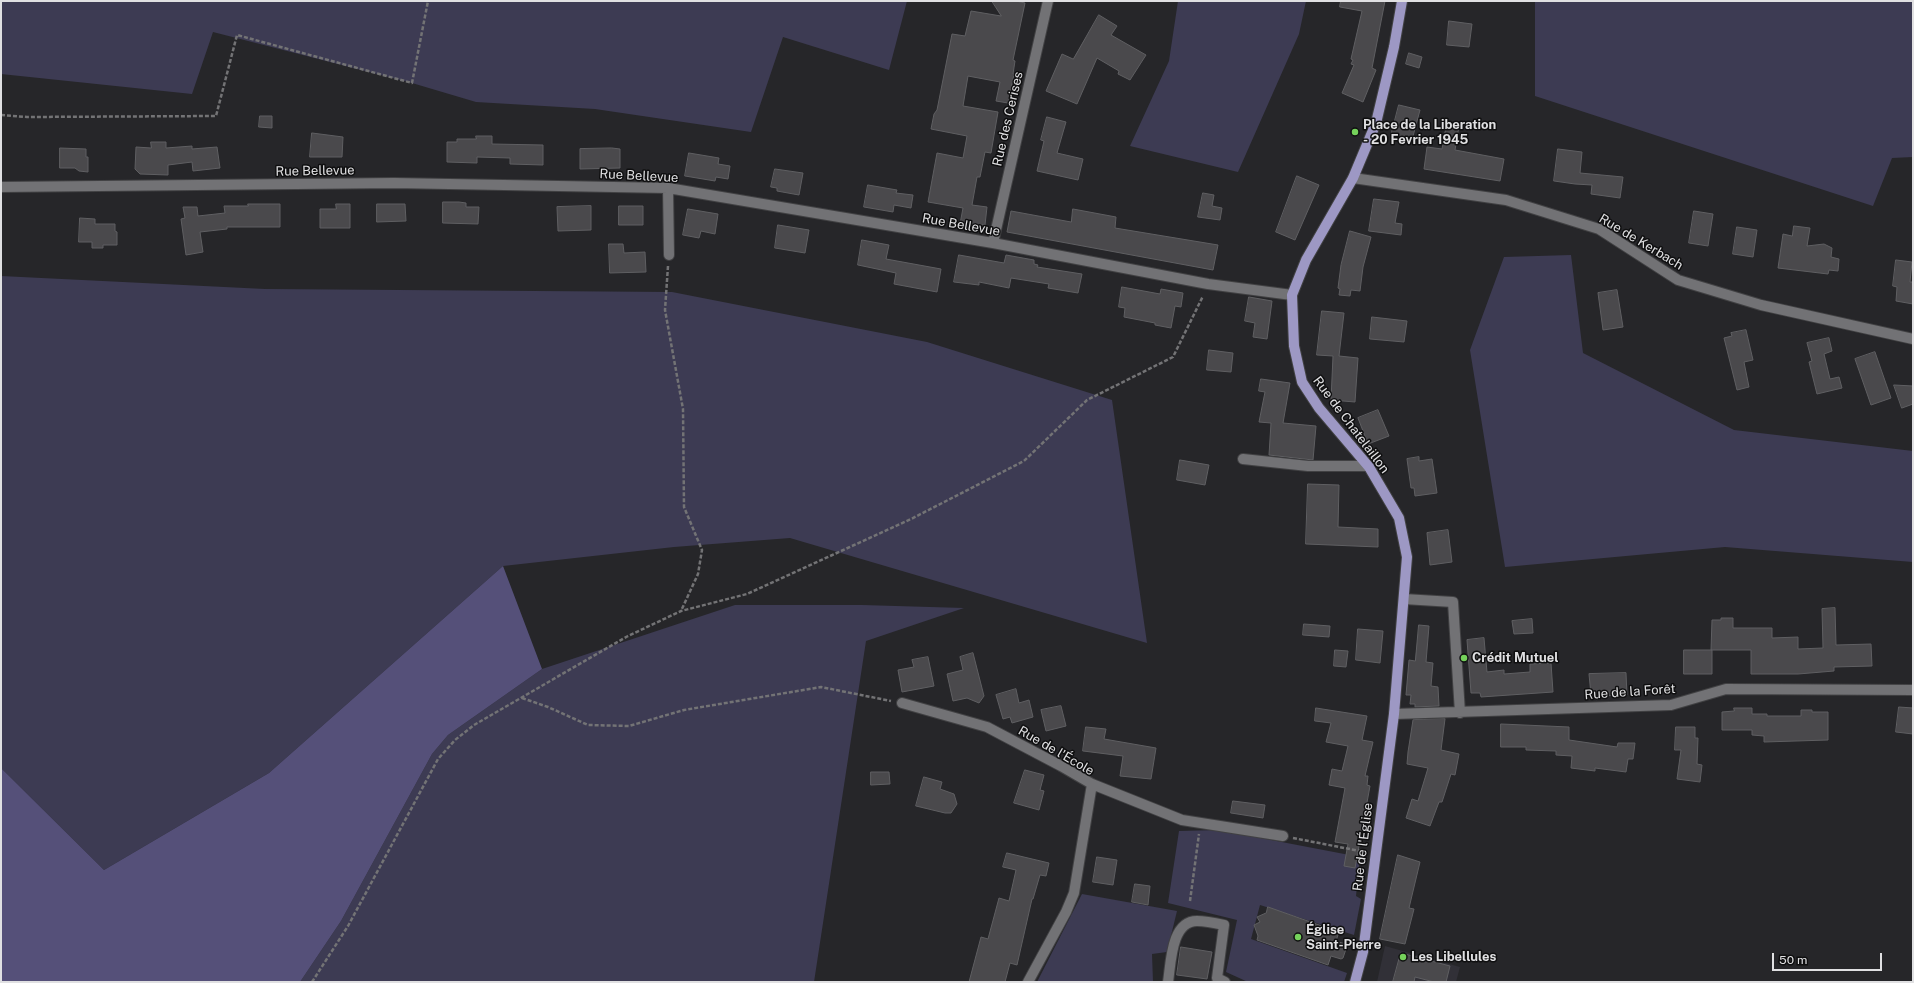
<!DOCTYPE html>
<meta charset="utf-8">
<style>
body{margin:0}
#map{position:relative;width:1914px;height:983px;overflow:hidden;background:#262629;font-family:"Public Sans",sans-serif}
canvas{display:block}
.frame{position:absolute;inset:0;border:2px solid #e0e0e2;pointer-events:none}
.scale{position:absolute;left:1772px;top:953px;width:110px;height:18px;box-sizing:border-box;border:2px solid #e0e0e2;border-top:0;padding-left:5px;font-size:12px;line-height:14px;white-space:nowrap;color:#e0e0e2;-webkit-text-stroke:3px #0f0f10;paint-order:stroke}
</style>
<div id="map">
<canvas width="1914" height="983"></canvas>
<div class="frame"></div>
<div class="scale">50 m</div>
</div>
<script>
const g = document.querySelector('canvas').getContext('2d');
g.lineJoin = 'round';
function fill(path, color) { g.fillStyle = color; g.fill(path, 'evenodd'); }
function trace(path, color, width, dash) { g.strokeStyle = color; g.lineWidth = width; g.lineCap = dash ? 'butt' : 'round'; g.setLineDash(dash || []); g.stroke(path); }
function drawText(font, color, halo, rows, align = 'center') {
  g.font = font + ' "Public Sans",sans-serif'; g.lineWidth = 3; g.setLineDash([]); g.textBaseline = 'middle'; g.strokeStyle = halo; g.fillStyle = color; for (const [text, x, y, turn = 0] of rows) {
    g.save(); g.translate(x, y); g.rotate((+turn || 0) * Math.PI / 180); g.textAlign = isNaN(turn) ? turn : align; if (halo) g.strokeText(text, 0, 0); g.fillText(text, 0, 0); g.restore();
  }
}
fill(new Path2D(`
 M1385 946 1460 967 1456 982H1377Z`), '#313037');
fill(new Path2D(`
 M1 1H907L889 70 783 37 751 132 595 109 476 102 412 83 213 32 192 94 1 74Z
 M1178 1H1306L1299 34 1238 172 1130 146 1169 61Z
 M1535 1H1913V157L1892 158 1873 206 1535 96Z
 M1571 255 1583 353 1734 430 1913 451V562L1725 547 1505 567 1470 350 1504 257Z
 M1 276 265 289 672 292 927 342 1112 400 1147 643 790 538 674 547 503 566 269 773 104 870 1 768Z
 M735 605H862L964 608 866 641 814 982H300L341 921 432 754 448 735 542 669Z
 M1219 830 1360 857 1356 896 1361 899 1354 935 1260 905 1251 939 1347 973 1344 982H1248L1226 972 1237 920 1168 903 1179 831Z
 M1082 894 1177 911 1167 952 1152 954 1153 982H1037Z`), '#3d3b53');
fill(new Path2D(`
 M503 566 542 669 448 735 432 754 341 921 300 982H1V768L104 870 269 773Z`), '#555079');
const building = new Path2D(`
 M992 1H1016L1025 3 1013 60 1015 61 1013 74H1014L1008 103 996 101 1000 82 968 76 963 106 998 112 991 153 985 152 980 177H977L972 205 987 207 985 225 974 224V226L960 224 963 208 928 202 937 153 963 158 967 136 931 129 934 114 937 110 952 34 965 36 971 11 1001 16Z
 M1341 1H1385L1372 68 1376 70 1363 102 1342 93 1354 65 1351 64 1353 60 1351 59 1362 11 1340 7Z
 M1099 15 1117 26 1111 35 1146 55 1130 80 1118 74 1119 71 1097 58 1077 104 1046 91 1062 54 1073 59Z
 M1449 21 1472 24 1469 47 1447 45Z
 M1409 53 1422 57 1419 68 1406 64Z
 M1399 105 1420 110 1412 140 1391 136Z
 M260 116H272V128L259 127Z
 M1047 117 1066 122 1057 153 1083 159 1078 180 1037 171 1044 141 1041 140Z
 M1459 126 1455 150 1504 159 1500 181 1424 169 1427 147 1442 149 1446 127Z
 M312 133 343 137 342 157H310Z
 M476 136H492V144L543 145V165L510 164V158L477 157V163L447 162V142H457V139H476Z
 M151 142H166V148L192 146V149L217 147 220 168 193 171 192 162 168 165V175L140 174 135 169 136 147 151 148Z
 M60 148 86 149V157H88V172L79 171 75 168H60Z
 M612 148 620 149V168L580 169V149Z
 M1558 149 1582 152 1580 173 1623 177 1620 198 1591 194 1592 185 1575 184 1554 181Z
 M689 153 719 158 718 164 730 166 728 179 716 177 715 181 685 176Z
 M775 169 803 173 799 195 777 191V188L771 187Z
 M1297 176 1319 185 1295 240 1276 232Z
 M868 185 897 190 896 193 913 195 911 208 894 205 893 212 864 207Z
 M1203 193 1214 195 1212 206 1222 208 1220 220 1198 217Z
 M1374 199 1399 202 1395 223 1402 224 1401 235 1369 231Z
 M443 202H459L466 203V207H479L478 224 443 223Z
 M248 204H280V227H227V229L200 232 203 252 186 255 181 219 185 218 183 207H197L198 216 225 213 224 206H248Z
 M336 204H350V228H320V209H336Z
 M377 204H405L406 221 377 222Z
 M591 206V230L558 231 557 207Z
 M619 206H643V225H619Z
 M688 209 718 214 715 234 701 231 699 238 683 235Z
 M1073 209 1116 217 1115 228 1218 245 1213 270 1007 232 1011 211 1071 222Z
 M1694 211 1713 214 1708 246 1689 243Z
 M80 218 95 219V224H115V231L117 232V245H103V248H92V242H79Z
 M778 225 809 230 805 253 775 248Z
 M1794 226 1810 228 1807 246 1824 244 1832 248 1831 257 1839 259 1838 271 1829 270 1828 274 1778 268 1783 234 1792 236Z
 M1737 227 1757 230 1753 257 1733 254Z
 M1350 231 1371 237 1363 267 1360 291 1351 290 1350 296 1339 295 1340 289 1338 288 1341 265Z
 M862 240 889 245 886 259 941 269 937 292 894 284 896 273 858 265Z
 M609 244H623L624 253 645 252 646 272 610 273Z
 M959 255 1004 263 1006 255 1034 260V264L1038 265 1037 267 1082 274 1078 293 1048 288 1049 284 1011 278 1009 288 979 282V285L954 282Z
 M1896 260 1912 262 1910 282H1913V304L1896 301 1897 287 1893 286Z
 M1122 287 1160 294 1161 289 1183 293 1181 307 1175 306 1171 328 1155 325V323L1124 317 1125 308 1119 307Z
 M1617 290 1623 327 1603 330 1598 293Z
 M1249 297 1272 301 1267 339 1253 337 1255 323 1245 321Z
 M1322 311 1344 313 1339 356 1358 358 1355 402 1331 400 1333 356 1317 355Z
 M1372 317 1407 321 1404 342 1370 339Z
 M1746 330 1753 360 1744 362 1749 387 1737 390 1724 338 1732 336 1731 333Z
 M1829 338 1832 351 1824 354 1830 379 1839 377 1842 388 1817 394 1809 362 1812 361 1807 343Z
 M1209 350 1233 353 1231 372 1207 370Z
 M1875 352 1891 398 1871 405 1855 359Z
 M1261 379 1290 383 1283 423 1316 426 1313 460 1269 455 1271 423 1259 422 1265 392 1259 391Z
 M1894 385 1913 386V404L1902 408Z
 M1378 410 1389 436 1368 444 1358 418Z
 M1419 457V461L1432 459 1437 493 1415 496 1414 488H1411L1407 459Z
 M1180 460 1209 465 1205 485 1177 480Z
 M1308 484 1339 485 1338 527 1378 529V547L1306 544Z
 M1448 530 1452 562 1430 565 1427 533Z
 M1835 608 1836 645 1871 644 1872 666 1834 667V671L1798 674H1751V650H1711L1712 620H1721V618H1733V628H1772V638L1798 637V649L1823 648 1822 609Z
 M1532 619 1533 633 1514 634 1512 621Z
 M1304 624 1330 626 1329 637 1303 635Z
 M1419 625 1429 626 1426 662 1433 663 1431 686 1438 687 1439 706 1415 707V704H1410L1411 695H1406L1409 660 1415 661Z
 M1358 629 1383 631 1380 663 1356 660Z
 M1484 638 1487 672 1504 670V674L1530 672V664L1551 663 1553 692 1481 697 1480 693H1471L1467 640Z
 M1335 650 1348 651 1346 667 1334 666Z
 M1684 650H1712V674H1684Z
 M973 653 984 696 979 703 967 698 953 701 947 674 963 670 960 657Z
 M928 657 934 686 902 692 898 670 914 667 912 660Z
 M1626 673 1627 695 1600 696 1597 700 1591 695 1589 674Z
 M1016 689 1019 703 1029 700 1033 717 1012 723 1010 717 1003 719 996 695Z
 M1061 706 1066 726 1046 731 1041 710Z
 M1899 707 1913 708V734L1896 732Z
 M1316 708 1367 716 1362 740 1373 742 1365 776H1368L1367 785 1370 786 1355 868 1344 866 1348 844 1335 842 1345 788 1329 785 1332 769 1342 771 1348 746 1326 742 1331 723 1315 721Z
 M1734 708H1752V714H1767V716H1801V710H1812V712H1828V740L1764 742V736L1752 735V730H1722V712L1734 711Z
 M1445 719 1441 750 1459 754 1455 775 1451 774 1442 802H1439L1430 826 1406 818 1412 799 1418 801 1428 768 1407 764 1408 752 1413 720Z
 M1501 724 1569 727V740L1617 747 1618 743H1635L1633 759H1628L1626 772 1595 768V771L1571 768 1572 756 1556 755V751L1526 750V747H1501Z
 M1086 727 1106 729 1104 739 1156 748 1151 779 1120 776 1123 756 1083 751Z
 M1676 727H1695V738H1698L1697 764 1702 765 1700 782 1677 779 1681 750H1675Z
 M1025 770 1044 775 1040 790 1044 791 1039 810 1014 803Z
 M871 772H889L890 784 871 785Z
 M924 777 942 782 940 789 954 794 957 804 951 813H945L916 806Z
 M1233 801 1265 805 1263 818 1231 813Z
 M1007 853 1049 863 1046 876 1040 875 1033 899H1032L1017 965 1010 963 1005 982H969L981 937 988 939 999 898 1009 901 1016 870 1003 867Z
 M1398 855 1420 862 1409 908 1414 909 1405 944 1380 939Z
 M1097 857 1117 860 1113 885 1093 882Z
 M1135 884 1150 886 1148 905 1132 902Z
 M1268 907 1339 932 1336 941 1345 944 1347 946 1343 958 1341 959 1331 956 1328 965 1257 940 1258 936 1254 925 1260 922 1257 917 1266 913Z
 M1181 947 1212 952 1207 979 1177 975Z
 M1401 953 1450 966 1446 982H1434L1415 977 1414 982H1393Z`);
fill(building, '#4a494c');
trace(building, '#5f5f62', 1);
const minor = new Path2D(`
 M1353 178 1506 200 1599 229 1678 280 1761 305 1913 339
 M1 187 394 183 668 188 993 243 1208 284 1292 295
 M668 188 669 255
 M993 243 1048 1
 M1243 459 1308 466H1367
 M1404 599 1453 602 1460 713
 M902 703 987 727 1061 766 1092 784 1074 893 1066 912 1028 982
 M1394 714 1671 705 1726 689 1913 690
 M1092 784 1182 820 1283 836
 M1168 982C1171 963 1171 921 1197 921 1206 921 1215 923 1224 925L1217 978 1225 982`);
const major = new Path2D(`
 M1355 982 1363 952 1394 714 1407 557 1399 518 1369 467 1319 408 1302 382 1294 346 1292 295 1306 260 1353 178 1376 123 1394 47 1402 1`);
trace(minor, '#414143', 12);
trace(major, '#414143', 12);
trace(new Path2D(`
 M1 115 27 117 216 116 237 35 412 83 428 1
 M668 266 665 310 683 409 684 507 702 550 698 574 681 611
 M522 698 548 707 588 725 629 726 684 710 821 687 891 701
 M1293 838 1365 852
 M1190 901 1199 834
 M312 982 348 926 438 759 455 740 474 725 628 636 681 611 747 594 911 519 1024 461 1087 400 1173 357 1203 296`), '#737375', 2.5, [4, 2]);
trace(minor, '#727275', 10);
trace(major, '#9d98c4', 10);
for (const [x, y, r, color] of [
 [1355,132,4,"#75d25b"],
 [1464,658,4,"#75d25b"],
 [1298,937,4,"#75d25b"],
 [1403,957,4,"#75d25b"]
]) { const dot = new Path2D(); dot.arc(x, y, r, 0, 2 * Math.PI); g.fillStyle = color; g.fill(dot); trace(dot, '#0f0f10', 1.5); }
drawText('13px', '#e0e0e2', '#0f0f10', [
 ["Rue des Cerises",1008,119,-77],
 ["Rue Bellevue",315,171,-1],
 ["Rue Bellevue",639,176,3],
 ["Rue Bellevue",961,225,10],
 ["Rue de Kerbach",1641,242,31],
 ["Rue de Chatelaillon",1351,425,53],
 ["Rue de la Forêt",1630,692,-4],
 ["Rue de l'École",1056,751,30],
 ["Rue de l'Église",1363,847,-83]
]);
drawText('bold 13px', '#e0e0e2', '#0f0f10', [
 ["Place de la Liberation",1363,125],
 ["- 20 Fevrier 1945",1363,140],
 ["Crédit Mutuel",1472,658],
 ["Église",1306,930],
 ["Saint-Pierre",1306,945],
 ["Les Libellules",1411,957]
], 'left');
</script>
